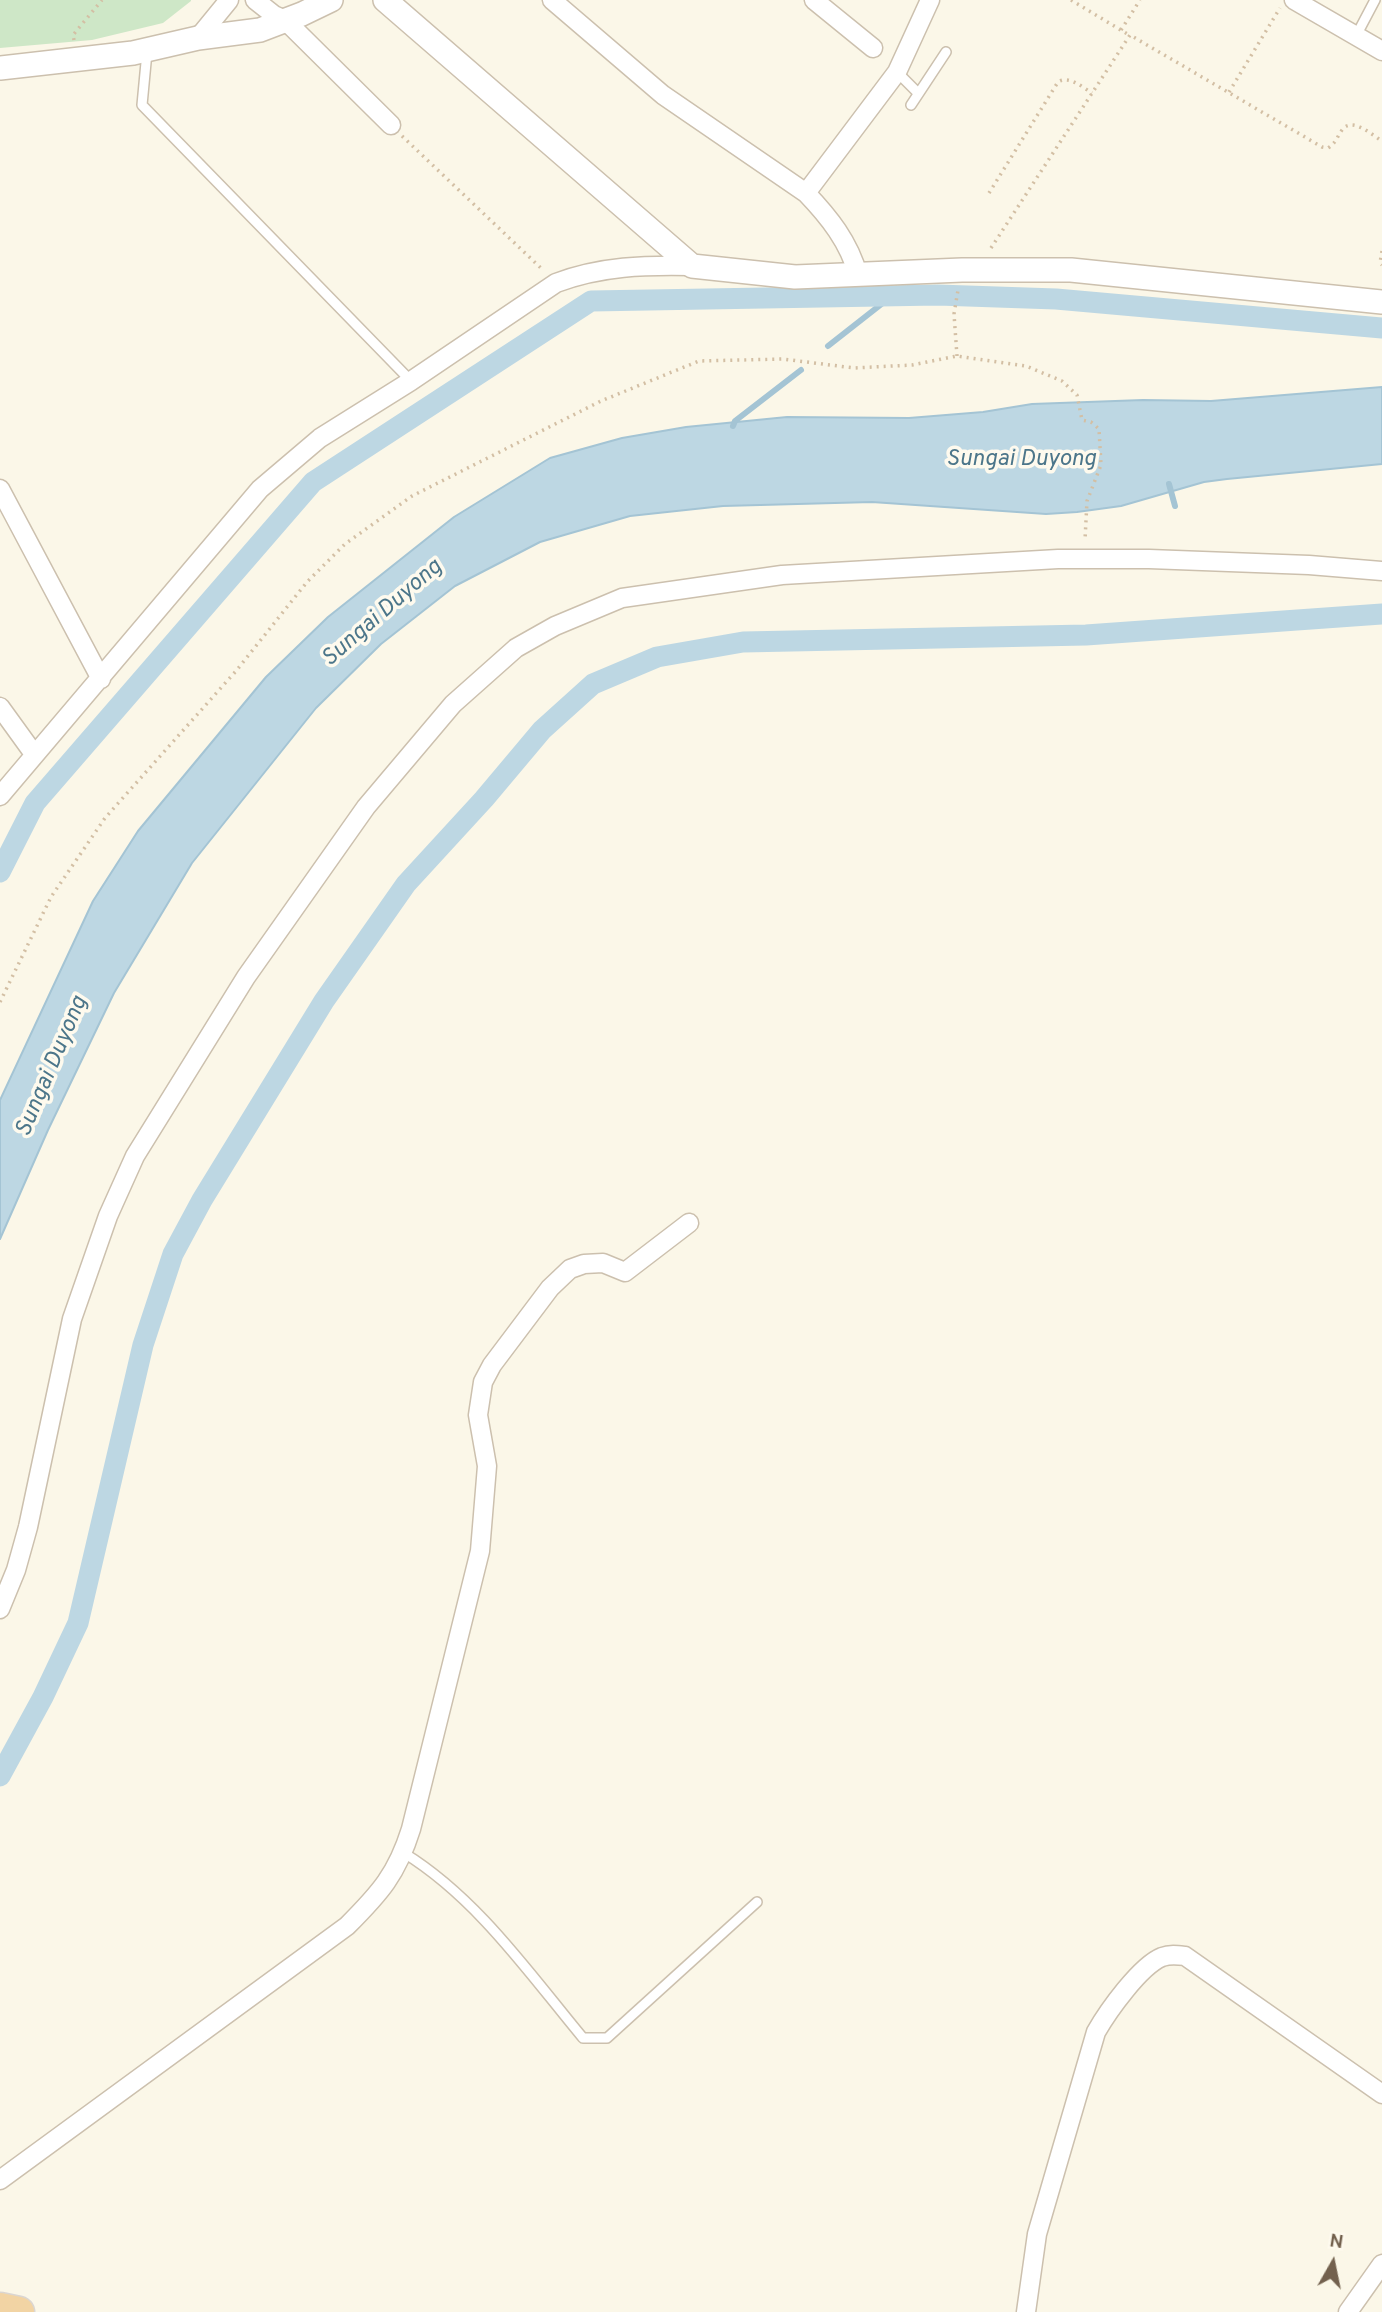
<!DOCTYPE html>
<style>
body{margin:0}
#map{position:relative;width:1382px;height:2312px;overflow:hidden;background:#fbf7e8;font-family:Overpass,sans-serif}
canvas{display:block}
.north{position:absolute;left:1298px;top:2228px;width:70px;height:70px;-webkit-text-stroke:5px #fefaee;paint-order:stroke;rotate:9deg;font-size:19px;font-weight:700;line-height:28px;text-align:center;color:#73614e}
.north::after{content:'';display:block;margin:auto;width:24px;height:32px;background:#73614e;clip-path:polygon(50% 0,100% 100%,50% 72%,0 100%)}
</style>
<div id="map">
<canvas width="1382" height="2312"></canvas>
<div class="north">N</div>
</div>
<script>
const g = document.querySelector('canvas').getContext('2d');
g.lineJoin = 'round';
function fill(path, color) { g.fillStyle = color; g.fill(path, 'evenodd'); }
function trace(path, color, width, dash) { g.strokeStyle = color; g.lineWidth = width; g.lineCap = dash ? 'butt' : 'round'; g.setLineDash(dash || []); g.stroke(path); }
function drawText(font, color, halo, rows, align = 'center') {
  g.font = font + ' Overpass,sans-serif'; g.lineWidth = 7; g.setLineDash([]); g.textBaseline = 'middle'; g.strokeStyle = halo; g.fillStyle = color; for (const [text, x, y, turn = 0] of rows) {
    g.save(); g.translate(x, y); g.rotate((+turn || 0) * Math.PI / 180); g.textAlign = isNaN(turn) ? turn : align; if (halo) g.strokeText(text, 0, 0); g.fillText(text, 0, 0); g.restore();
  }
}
fill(new Path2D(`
 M0 0H191V1L163 23 92 40 0 48Z`), '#cee7c7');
const water = new Path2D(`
 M1382 387V464L1227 479 1204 482 1121 506 1077 512 1046 514 872 502 723 506 630 516 540 542 455 586 381 644 316 708 192 863 114 993 48 1130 0 1239V1100L93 901 138 831 266 677 328 617 454 517 550 458 622 438 686 427 787 417 909 418 983 412 1032 404 1143 400 1211 401Z`);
fill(water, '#bdd7e3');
trace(water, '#a4c4d4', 2);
trace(new Path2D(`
 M828 346 893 295
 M733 426 735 421 801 370
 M1169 484 1175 506`), '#a4c4d4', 6);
trace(new Path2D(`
 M0 872 35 803 313 482 591 301 938 295 1056 299 1382 328
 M0 1776 43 1697 78 1623 143 1345 173 1254 202 1200 324 1001 406 884 484 799 542 730 593 684 657 657 743 642 1086 635 1382 614`), '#bdd7e3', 21);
const service = new Path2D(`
 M1356 36 1375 0
 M147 52 142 105 411 381
 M897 72 918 93
 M911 105 946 52
 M404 1853C477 1898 529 1973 583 2038H607L757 1902`);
const minor = new Path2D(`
 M255 0 274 15 285 20 391 125
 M552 0 663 95 806 193
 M814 0 873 48
 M1294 0 1382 51
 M198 38 229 0
 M858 275C849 242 829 217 806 193L897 72 930 0
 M0 489 101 679
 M0 707 34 754
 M0 796 260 489 320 438 411 381 556 283C601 266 645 265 692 266
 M0 1609 16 1570 28 1527 72 1319 108 1216 135 1156 246 977 366 807 453 704 516 648 555 626 622 598 782 575 1058 559H1149L1309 565 1382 571
 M0 2180 347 1926C380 1893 397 1874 411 1829L480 1551 487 1466 478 1415 483 1382 492 1365 550 1288 570 1269 584 1264 603 1263 625 1272 689 1223
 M1026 2312 1037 2234 1096 2032C1108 2011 1140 1966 1162 1957 1170 1954 1177 1955 1185 1956L1382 2094
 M1348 2312 1382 2264`);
const tertiary = new Path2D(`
 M385 0 692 266 795 277 962 270H1071L1382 302
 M0 68 133 53 198 38 260 30 302 14 331 0`);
const trunk = new Path2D(`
 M0 2308 19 2312`);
trace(service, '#ccc0ae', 12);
trace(minor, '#ccc0ae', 21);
trace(tertiary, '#ccc0ae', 26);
trace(trunk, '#dbd6d1', 33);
trace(new Path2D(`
 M1071 0 1129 35
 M1121 30 1140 0
 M74 40 73 35 102 0
 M1229 92 1280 8
 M402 136 544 271
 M989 193 1058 82C1069 75 1082 87 1092 93
 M991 248 1130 35 1322 147 1328 148C1336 143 1337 137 1342 130 1352 116 1372 135 1382 141
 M1382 251 1380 263 1382 265
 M957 356 954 314 958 290
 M0 1002 51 897 105 818 236 671 307 582 345 544 412 496 601 401 699 361 783 359 854 368 912 365 957 356 1026 366 1062 381 1077 395 1082 420 1091 422 1099 429 1101 465 1087 501 1085 540`), '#d3bfa4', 3.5, [2, 5]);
trace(service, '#fff', 9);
trace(minor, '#fff', 18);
trace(tertiary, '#fff', 23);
trace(trunk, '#f2d4a4', 30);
drawText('italic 23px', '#4c768a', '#fefaee', [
 ["Sungai Duyong",1021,460],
 ["Sungai Duyong",383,614,-41],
 ["Sungai Duyong",53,1067,-67]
]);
</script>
